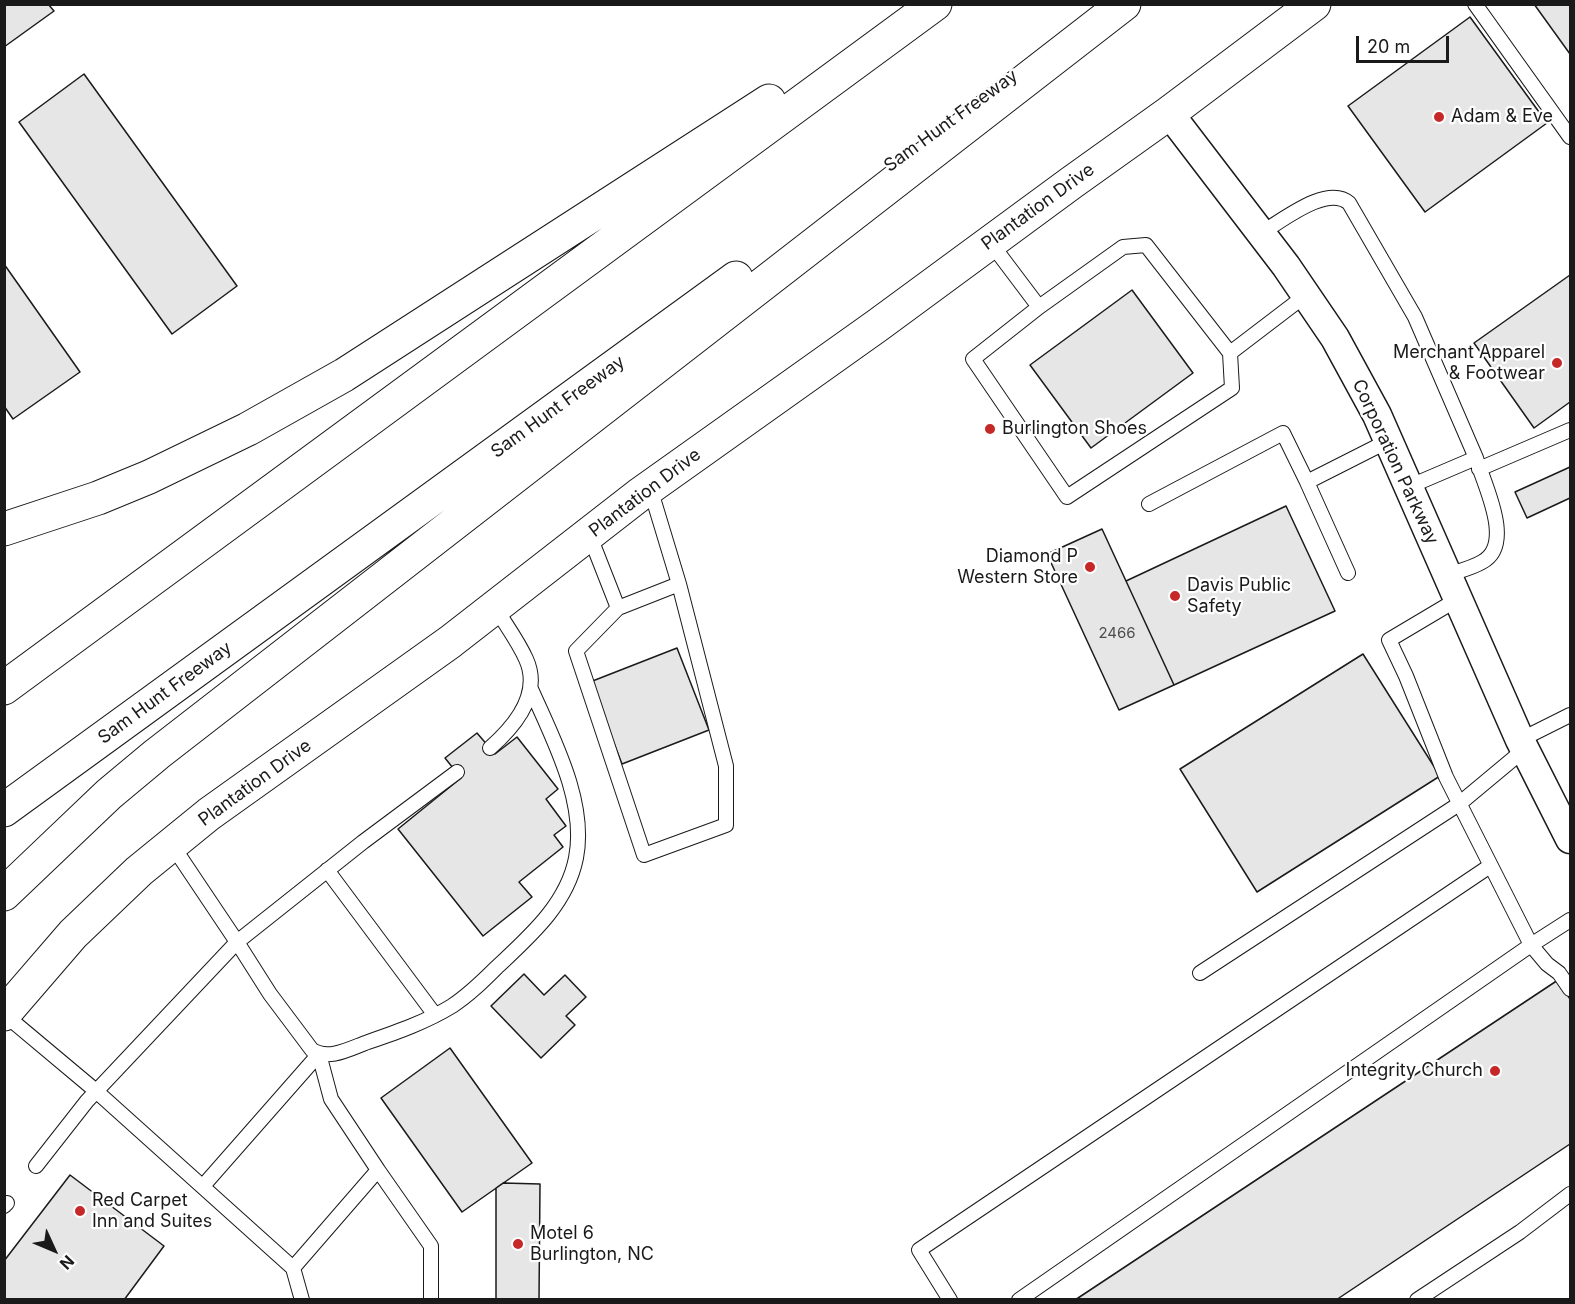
<!DOCTYPE html>
<style>
body{margin:0}
#map{position:relative;width:1575px;height:1304px;overflow:hidden;background:#fff;font-family:Inter,sans-serif}
canvas{display:block}
.frame{position:absolute;inset:0;border:6px solid #1a1a1a;pointer-events:none}
.north{position:absolute;left:24px;top:1220px;width:60px;height:60px;-webkit-text-stroke:4px #fff;paint-order:stroke;rotate:134deg;font-size:16px;font-weight:700;line-height:24px;text-align:center;color:#1a1a1a}
.north::after{content:'';display:block;margin:auto;width:21px;height:27px;background:#1a1a1a;clip-path:polygon(50% 0,100% 100%,50% 72%,0 100%)}
.scale{position:absolute;left:1356px;top:36px;width:93px;height:27px;box-sizing:border-box;border:3px solid #1a1a1a;border-top:0;padding-left:8px;font-size:18px;line-height:21px;white-space:nowrap;color:#1a1a1a;-webkit-text-stroke:4px #fff;paint-order:stroke}
</style>
<div id="map">
<canvas width="1575" height="1304"></canvas>
<div class="frame"></div>
<div class="north">N</div>
<div class="scale">20 m</div>
</div>
<script>
const g = document.querySelector('canvas').getContext('2d');
g.lineJoin = 'round';
function fill(path, color) { g.fillStyle = color; g.fill(path, 'evenodd'); }
function trace(path, color, width, dash) { g.strokeStyle = color; g.lineWidth = width; g.lineCap = dash ? 'butt' : 'round'; g.setLineDash(dash || []); g.stroke(path); }
function drawText(font, color, halo, rows, align = 'center') {
  g.font = font + ' Inter,sans-serif'; g.lineWidth = 4.5; g.setLineDash([]); g.textBaseline = 'middle'; g.strokeStyle = halo; g.fillStyle = color; for (const [text, x, y, turn = 0] of rows) {
    g.save(); g.translate(x, y); g.rotate((+turn || 0) * Math.PI / 180); g.textAlign = isNaN(turn) ? turn : align; if (halo) g.strokeText(text, 0, 0); g.fillText(text, 0, 0); g.restore();
  }
}
const building = new Path2D(`
 M4 4H48L54 11 4 47Z
 M1534 4H1570V54Z
 M1470 17 1547 123 1425 212 1348 106Z
 M84 74 237 286 172 334 19 122Z
 M4 264 80 372 13 419 4 406Z
 M1570 275V402L1534 428 1474 343Z
 M1132 290 1193 373 1091 448 1030 365Z
 M1570 467V498L1527 518 1515 492Z
 M1286 506 1335 611 1174 685 1126 581Z
 M1102 529 1174 685 1119 710 1047 554Z
 M677 648 709 730 622 764 590 682Z
 M1363 654 1440 776 1257 892 1180 769Z
 M477 733 495 754 517 737 558 789 546 799 566 826 554 835 563 847 519 882 532 897 483 936 398 829 461 778 445 758Z
 M524 974 544 995 565 975 586 997 566 1016 575 1025 541 1058 491 1006Z
 M1558 980 1570 999V1144L1336 1300H1075Z
 M450 1048 532 1163 462 1212 381 1098Z
 M70 1175 164 1246 124 1300H4V1261Z
 M503 1183 540 1184 539 1300H496V1188Z`);
fill(building, '#e6e6e6');
trace(building, '#1a1a1a', 1.5);
const service = new Path2D(`
 M1475 4 1570 137
 M1261 233C1282 221 1327 184 1349 203L1415 317 1476 458 1408 487
 M990 242 1039 307 973 359 1067 497 1232 388 1230 353 1146 245 1123 247 1039 307
 M1230 353 1306 295
 M1479 469 1570 430
 M650 488 679 584 726 766V825L644 855 576 651 618 608 679 584
 M1149 504 1283 433 1307 482
 M589 534 618 608
 M1348 573 1307 482 1388 441
 M1447 575C1459 571 1472 568 1482 562 1515 545 1484 484 1476 458
 M1458 599 1389 640 1406 676 1446 777 1531 945 1547 964 1559 973 1570 989
 M1520 740 1570 715
 M490 748C514 727 542 694 526 659 518 641 505 624 495 607
 M457 772 363 842 237 942 270 994 312 1050C329 1061 351 1048 368 1042 397 1032 426 1022 452 1006 469 995 483 981 497 967 530 936 567 904 576 858 587 802 553 739 531 689
 M327 870 435 1015
 M1200 973 1459 804 1525 749
 M4 1014 96 1091 293 1268 378 1170 331 1099 319 1054
 M36 1166 87 1101 237 942 172 845
 M378 1170 431 1246V1300
 M203 1186 319 1054
 M4 1206 7 1203
 M293 1268 302 1300
 M950 1300 919 1250 1490 866
 M1019 1300 1531 945 1570 920
 M1417 1300 1520 1232 1570 1194`);
const minor = new Path2D(`
 M1169 113 1286 266 1335 338 1377 415 1520 740 1570 839`);
const tertiary = new Path2D(`
 M4 1014 73 934 139 871 209 814 450 642 639 495 878 325 1071 183 1169 113 1314 4`);
const motorway = new Path2D(`
 M4 529 98 498 149 477 248 429 344 375 769 101
 M4 688 935 4
 M4 810 736 278
 M4 894 109 794 157 754 1124 4`);
trace(service, '#1a1a1a', 16);
trace(minor, '#1a1a1a', 31);
trace(tertiary, '#1a1a1a', 35);
trace(motorway, '#1a1a1a', 35);
trace(service, '#fff', 14);
trace(minor, '#fff', 28);
trace(tertiary, '#fff', 33);
trace(motorway, '#fff', 33);
for (const [x, y, r, color] of [
 [1439,117,6,"#c62828"],
 [1557,363,6,"#c62828"],
 [990,429,6,"#c62828"],
 [1090,567,6,"#c62828"],
 [1175,596,6,"#c62828"],
 [1495,1071,6,"#c62828"],
 [80,1211,6,"#c62828"],
 [518,1244,6,"#c62828"]
]) { const dot = new Path2D(); dot.arc(x, y, r, 0, 2 * Math.PI); g.fillStyle = color; g.fill(dot); trace(dot, '#fff', 2); }
drawText('15px', '#4d4d4d', null, [
 ["2466",1117,633]
]);
drawText('18px', '#1a1a1a', '#fff', [
 ["Adam & Eve",1451,117],
 ["Merchant Apparel",1545,353,"right"],
 ["& Footwear",1545,374,"right"],
 ["Burlington Shoes",1002,429],
 ["Diamond P",1078,557,"right"],
 ["Western Store",1078,578,"right"],
 ["Davis Public",1187,586],
 ["Safety",1187,607],
 ["Integrity Church",1483,1071,"right"],
 ["Red Carpet",92,1201],
 ["Inn and Suites",92,1222],
 ["Motel 6",530,1234],
 ["Burlington, NC",530,1255]
], 'left');
drawText('18px', '#1a1a1a', '#fff', [
 ["Sam Hunt Freeway",951,121,-36],
 ["Plantation Drive",1038,207,-36],
 ["Sam Hunt Freeway",558,407,-36],
 ["Corporation Parkway",1395,462,65],
 ["Plantation Drive",645,493,-37],
 ["Sam Hunt Freeway",165,693,-36],
 ["Plantation Drive",255,783,-36]
]);
</script>
